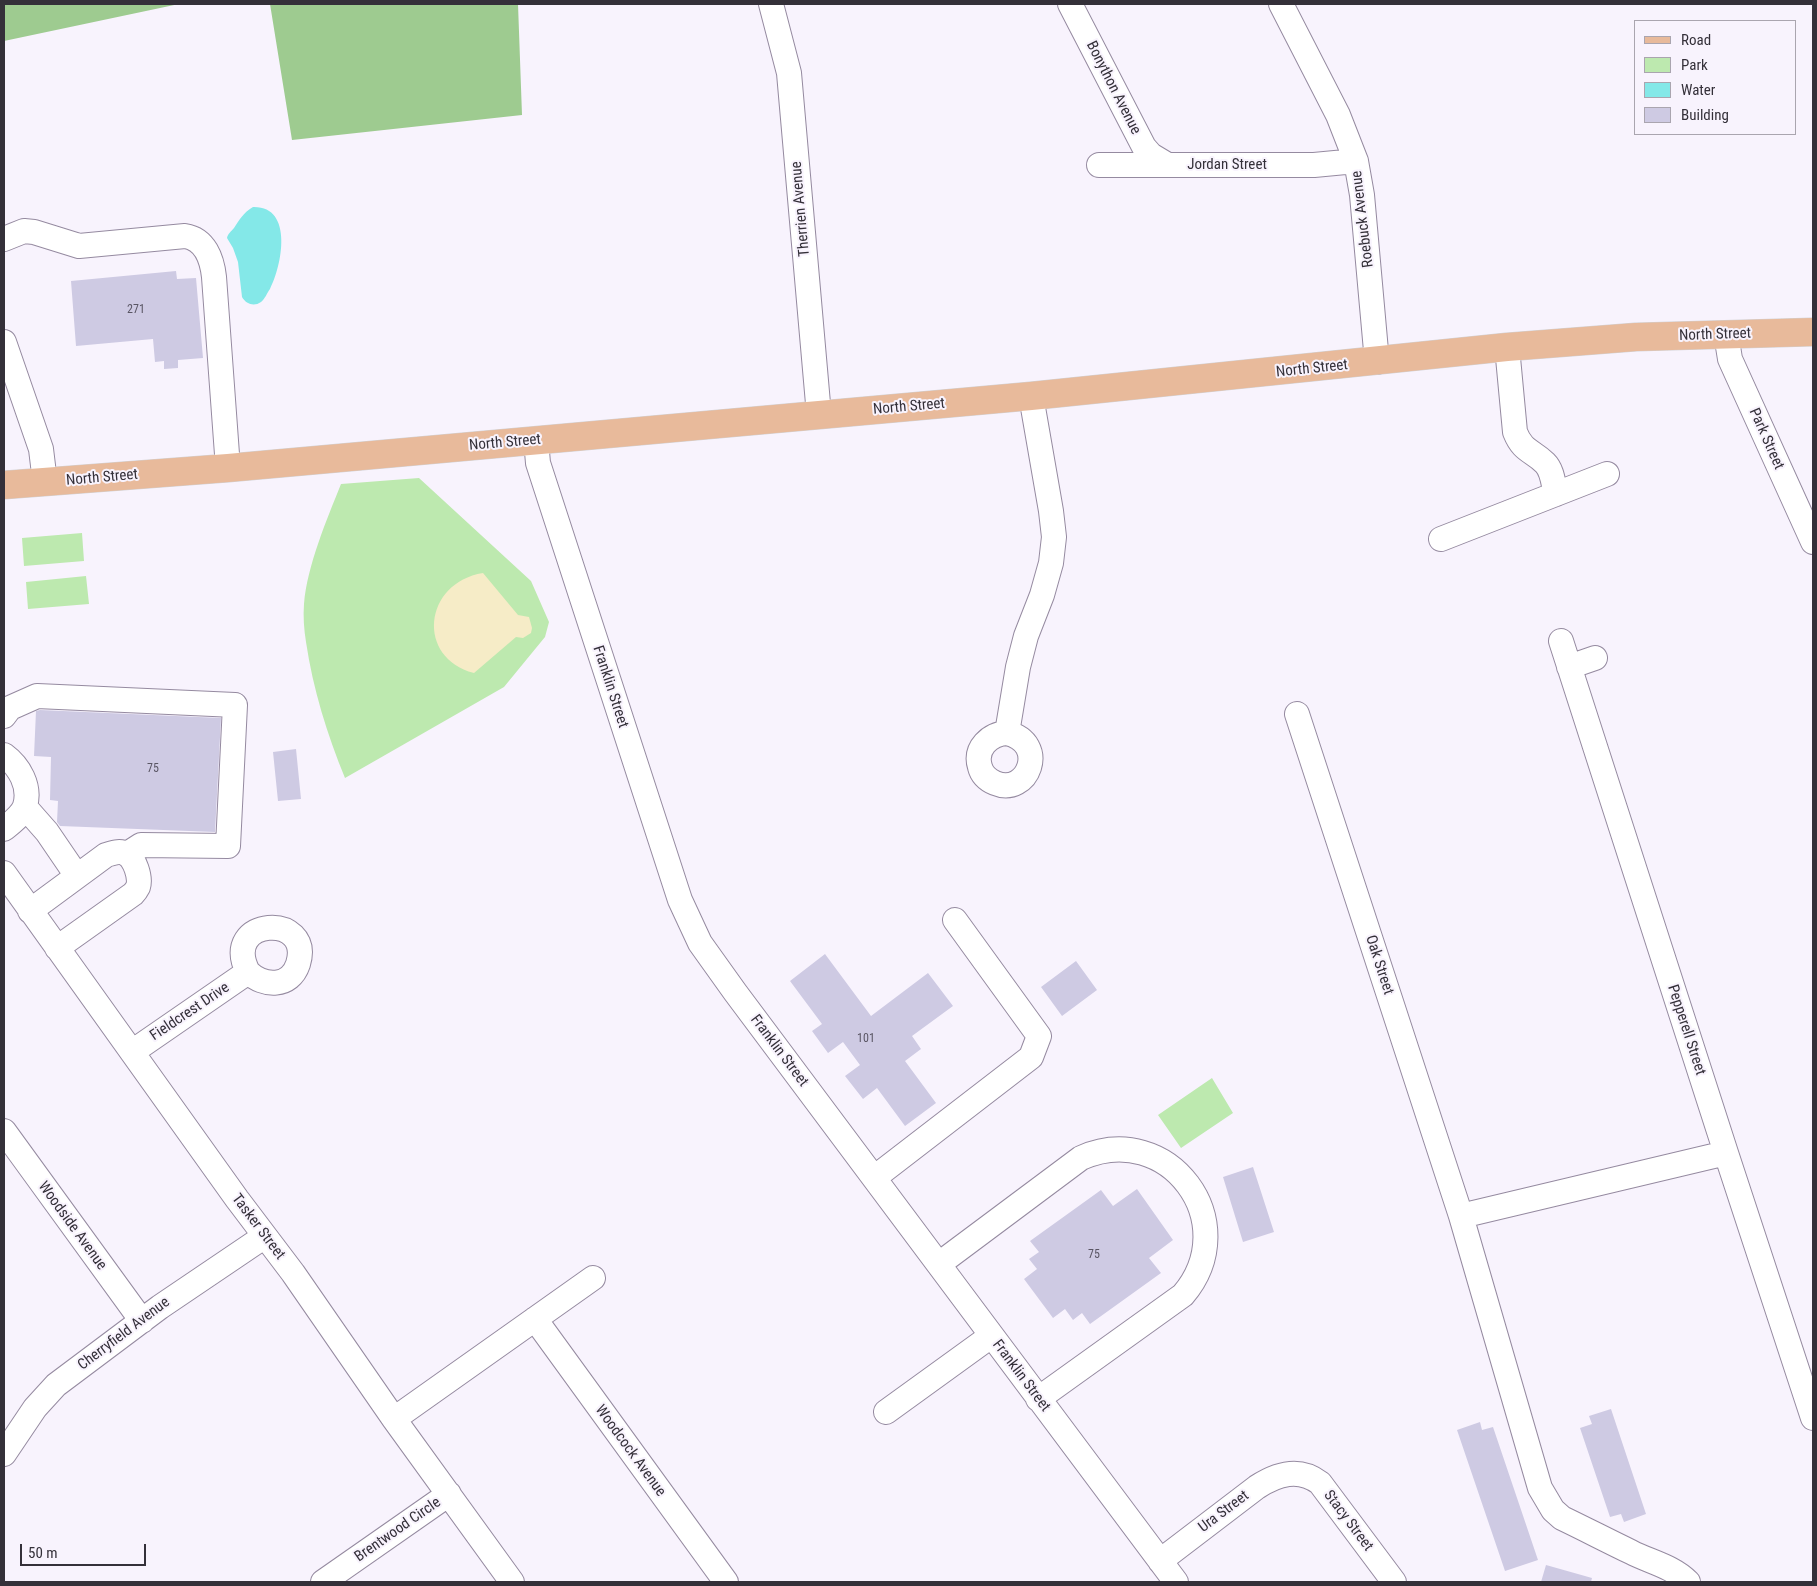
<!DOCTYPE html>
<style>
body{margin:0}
#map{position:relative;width:1817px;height:1586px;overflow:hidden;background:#f8f3fd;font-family:"Roboto Condensed",sans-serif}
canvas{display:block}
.frame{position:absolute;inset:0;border:5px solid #343039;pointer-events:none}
.legend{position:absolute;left:1634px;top:20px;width:162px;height:115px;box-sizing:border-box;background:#f8f3fd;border:1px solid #aaa5af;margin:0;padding:6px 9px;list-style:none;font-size:15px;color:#343039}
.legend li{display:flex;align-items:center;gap:10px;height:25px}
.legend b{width:25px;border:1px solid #aaa5af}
.scale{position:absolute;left:20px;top:1544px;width:126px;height:22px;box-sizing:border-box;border:2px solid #343039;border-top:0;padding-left:6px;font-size:15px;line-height:18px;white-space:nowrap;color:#343039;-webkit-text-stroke:4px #f8f3fd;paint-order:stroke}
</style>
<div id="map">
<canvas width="1817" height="1586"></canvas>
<div class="frame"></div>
<ul class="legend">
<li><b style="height:6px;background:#e8ba9b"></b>Road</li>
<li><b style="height:14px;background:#bde9af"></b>Park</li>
<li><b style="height:14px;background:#84e8e8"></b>Water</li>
<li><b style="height:14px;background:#cecae3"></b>Building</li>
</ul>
<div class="scale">50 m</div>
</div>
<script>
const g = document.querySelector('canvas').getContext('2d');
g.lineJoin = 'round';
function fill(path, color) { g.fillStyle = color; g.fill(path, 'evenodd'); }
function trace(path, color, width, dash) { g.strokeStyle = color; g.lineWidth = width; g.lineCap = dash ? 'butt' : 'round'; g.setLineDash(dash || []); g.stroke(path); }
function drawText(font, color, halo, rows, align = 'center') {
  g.font = font + ' "Roboto Condensed",sans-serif'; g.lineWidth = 4; g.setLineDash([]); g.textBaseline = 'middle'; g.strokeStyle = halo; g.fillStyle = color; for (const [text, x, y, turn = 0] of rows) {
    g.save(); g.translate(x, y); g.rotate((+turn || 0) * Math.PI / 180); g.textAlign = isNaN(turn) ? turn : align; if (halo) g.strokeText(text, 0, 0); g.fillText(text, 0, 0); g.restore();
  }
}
fill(new Path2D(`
 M419 478 531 581 549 622 545 637 504 687 345 778C327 734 313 689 306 642 304 630 303 616 304 604 307 566 327 519 341 484Z
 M82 533 84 561 24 566 22 538Z
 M86 576 89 604 28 609 26 582Z
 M1212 1078 1233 1113 1181 1148 1158 1115Z`), '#bde9af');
fill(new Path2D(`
 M4 4H179L4 41Z
 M270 4H518L522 115 292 140Z`), '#9ecb90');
fill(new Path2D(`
 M483 573 518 615 529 617 532 628 531 633 523 638 516 637 474 673C416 658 423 583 483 573Z`), '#f6ecc7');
fill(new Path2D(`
 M253 207C294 206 282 266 270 289 267 293 265 299 261 302 254 307 246 304 242 297L238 262 233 248 227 238C228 233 231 232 234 228 240 219 243 213 253 207Z`), '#84e8e8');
fill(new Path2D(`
 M176 271 177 279 196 278 203 358 178 360V368L164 369V361L155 362 153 339 76 346 71 281Z
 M40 710 221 718 215 832 60 826 57 822 58 801 50 800 51 757 34 756 36 711Z
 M296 749 301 799 278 801 273 752Z
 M825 954 871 1016 928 973 953 1006 912 1036 921 1049 905 1061 936 1103 905 1126 877 1088 863 1099 845 1076 860 1065 843 1042 828 1053 812 1031 822 1024 790 981Z
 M1076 961 1097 990 1062 1016 1041 987Z
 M1253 1167 1274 1232 1243 1242 1223 1177Z
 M1137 1189 1173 1240 1149 1258 1161 1273 1090 1324 1082 1313 1073 1320 1065 1309 1053 1318 1024 1279 1037 1269 1029 1259 1039 1252 1030 1241 1101 1190 1113 1206Z
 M1611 1409 1646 1514 1624 1522 1621 1514 1610 1517 1580 1428 1592 1424 1589 1416Z
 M1480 1422 1482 1430 1493 1427 1538 1560 1505 1571 1457 1430Z
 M1546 1565 1592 1578 1591 1582H1541Z`), '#cecae3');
const minor = new Path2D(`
 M771 4 789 73 819 415
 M1070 4 1144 147 1151 155 1166 164
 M1281 4 1338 115 1356 161 1362 195 1377 362
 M1099 165H1314L1356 161
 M4 239 24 231 34 232 79 246 185 236C205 239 212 259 214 277L228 468
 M1726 334 1730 359 1813 542
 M4 342 41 449 45 482
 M1507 347 1515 432C1523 452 1532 450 1545 463 1553 471 1553 484 1556 494
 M536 440 538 463 680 900 700 943 735 992 1176 1582
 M1441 539 1607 474
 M1561 641 1726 1153 1813 1418
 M1569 667 1595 658
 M1297 714 1461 1216 1540 1488 1553 1510 1562 1518C1585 1529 1608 1541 1631 1552 1650 1562 1672 1566 1688 1582
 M4 716 10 708 37 696 235 705 228 846 141 845 127 854
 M1007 733C1049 743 1028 797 995 783 988 780 982 775 980 767 974 748 990 734 1007 733L1018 667 1026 636 1042 595 1051 563 1054 537 1051 511 1031 396
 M4 755C19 766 31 786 25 806 22 815 11 823 4 829
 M25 807 47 832 77 876
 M4 873 237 1199 293 1273 394 1419 512 1582
 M30 911 106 855C113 853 120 850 126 854 135 858 141 878 138 887 137 889 134 893 133 894L57 948
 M132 1052 248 972C220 917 314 912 298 964 290 988 264 987 248 972
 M4 1131 142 1321
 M874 1178 1031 1057 1039 1036 955 920
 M1461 1216 1726 1153
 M939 1264 1081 1158C1168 1119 1245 1222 1183 1295L1038 1399
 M535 1319 726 1582
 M886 1412 991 1336
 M394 1419 593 1278
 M4 1454 35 1408 56 1385 160 1307 265 1236
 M1160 1561 1257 1487C1277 1474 1299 1467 1320 1483L1394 1582
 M323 1582 449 1494`);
const major = new Path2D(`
 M4 485 228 468 1031 396 1507 347 1636 337 1813 332`);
trace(minor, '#958aa0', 26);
trace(major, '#d2d1d3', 29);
trace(minor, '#fff', 24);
trace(major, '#e8ba9b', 28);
drawText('12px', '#5a5664', null, [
 ["271",136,310],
 ["75",153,769],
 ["101",866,1039],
 ["75",1094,1255]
]);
drawText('15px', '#343039', '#f8f3fd', [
 ["Bonython Avenue",1113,88,63],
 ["Jordan Street",1227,165],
 ["Therrien Avenue",801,209,-95],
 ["Roebuck Avenue",1363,219,-97],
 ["North Street",1715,335,-2],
 ["North Street",1312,369,-6],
 ["North Street",909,407,-5],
 ["Park Street",1766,439,66],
 ["North Street",505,443,-5],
 ["North Street",102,478,-5],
 ["Franklin Street",610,687,72],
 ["Oak Street",1379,965,72],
 ["Fieldcrest Drive",190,1012,-34],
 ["Pepperell Street",1686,1030,72],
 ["Franklin Street",779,1051,53],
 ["Woodside Avenue",72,1226,54],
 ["Tasker Street",258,1227,53],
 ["Cherryfield Avenue",124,1334,-37],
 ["Franklin Street",1021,1376,53],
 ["Woodcock Avenue",630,1451,54],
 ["Ura Street",1224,1512,-37],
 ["Stacy Street",1348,1521,53],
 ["Brentwood Circle",398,1530,-35]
]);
</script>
